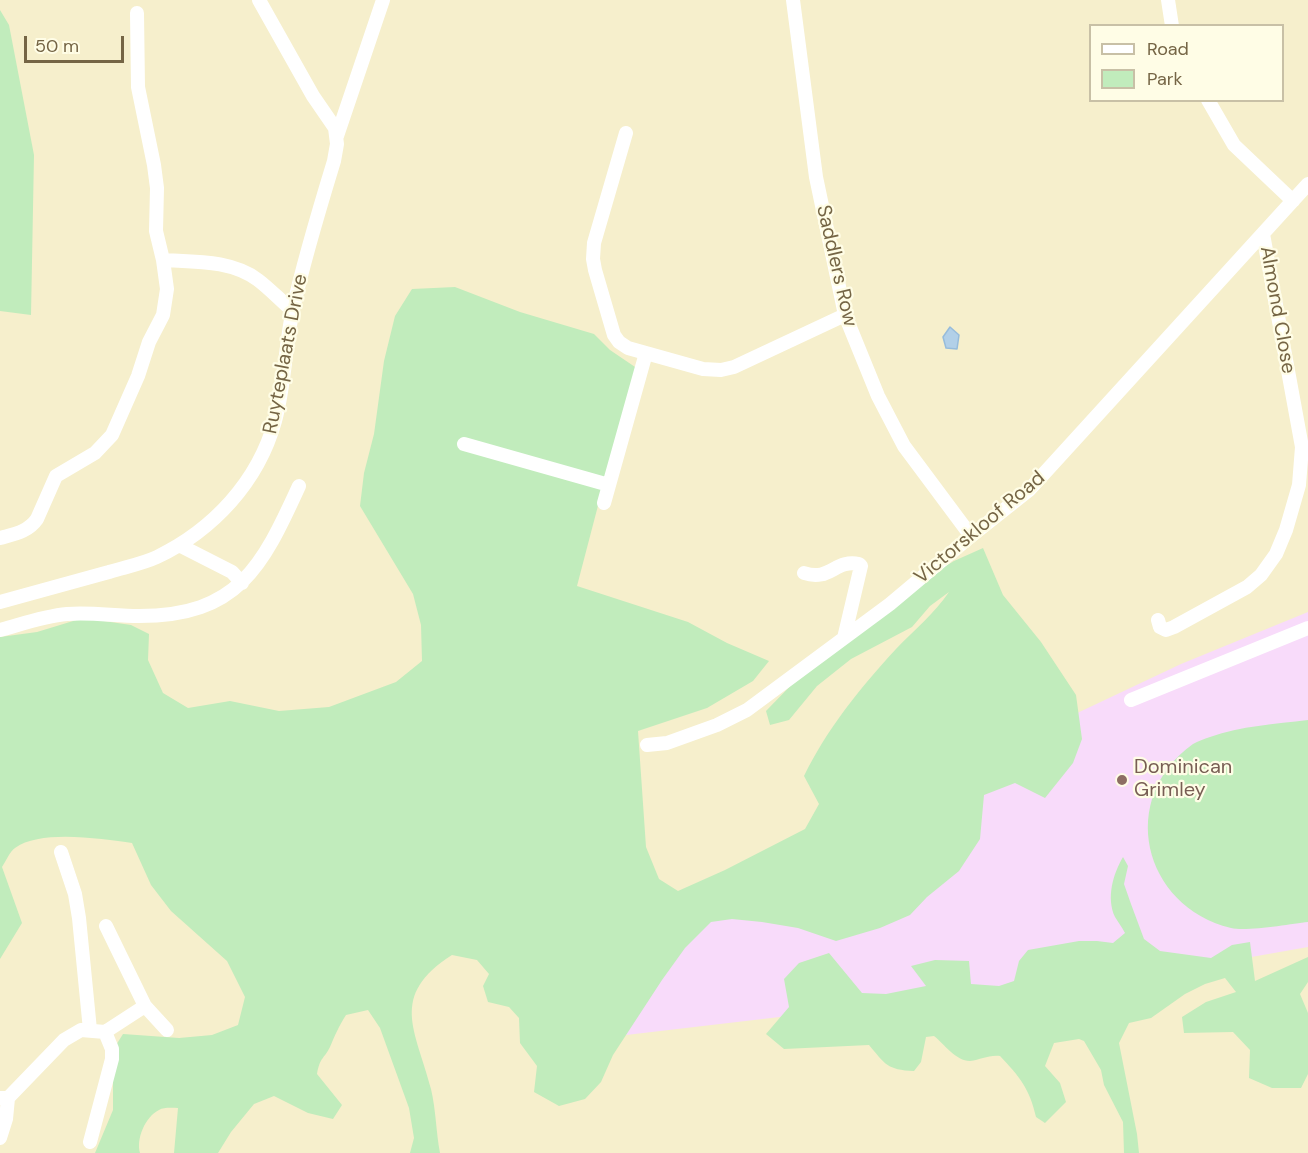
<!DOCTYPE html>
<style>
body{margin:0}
#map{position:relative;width:1308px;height:1153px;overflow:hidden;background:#fefbde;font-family:"DM Sans",sans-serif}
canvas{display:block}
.legend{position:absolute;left:1089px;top:24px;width:195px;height:78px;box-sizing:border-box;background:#fffde6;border:2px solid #c8c0a6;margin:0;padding:8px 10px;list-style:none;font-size:18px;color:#756545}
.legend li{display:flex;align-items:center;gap:12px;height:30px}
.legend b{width:30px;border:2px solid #c8c0a6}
.scale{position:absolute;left:24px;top:36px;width:100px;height:27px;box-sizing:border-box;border:3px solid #756545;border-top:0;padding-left:8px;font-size:18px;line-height:21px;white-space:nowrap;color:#756545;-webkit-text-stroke:4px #fffde6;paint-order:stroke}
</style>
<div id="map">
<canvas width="1308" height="1153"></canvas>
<ul class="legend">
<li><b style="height:8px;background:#fff"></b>Road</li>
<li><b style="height:16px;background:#c1ecbc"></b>Park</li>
</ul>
<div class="scale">50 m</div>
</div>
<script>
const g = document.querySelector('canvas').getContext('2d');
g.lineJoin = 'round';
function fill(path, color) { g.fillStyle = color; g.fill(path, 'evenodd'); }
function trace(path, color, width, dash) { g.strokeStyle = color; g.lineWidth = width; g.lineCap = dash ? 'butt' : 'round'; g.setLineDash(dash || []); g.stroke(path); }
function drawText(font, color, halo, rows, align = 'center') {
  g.font = font + ' "DM Sans",sans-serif'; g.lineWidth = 4.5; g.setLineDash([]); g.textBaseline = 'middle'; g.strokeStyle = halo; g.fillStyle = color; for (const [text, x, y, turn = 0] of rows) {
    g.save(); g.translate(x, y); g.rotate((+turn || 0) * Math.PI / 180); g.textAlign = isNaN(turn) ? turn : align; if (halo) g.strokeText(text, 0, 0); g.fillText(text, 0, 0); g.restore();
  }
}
fill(new Path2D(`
 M0 0H1308V1153H0ZM1090 26H1282V100H1090Z`), '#f6efcc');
fill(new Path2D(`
 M1308 612V947L1172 971 575 1041 690 896 1181 664Z`), '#f8dbfa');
fill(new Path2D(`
 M0 10 9 25 34 155 31 315 0 311Z
 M455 287 520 312 594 334 610 350 638 369 600 498 577 586 688 622 727 643 769 661 753 681 707 708 638 731 646 847 659 879 678 891 725 870 805 829 819 804 804 776C827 729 860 688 896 649 914 630 934 614 949 592L930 606 912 627 851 659 817 686 789 720 770 725 766 711 801 675 924 579 954 561 983 548 1003 595 1041 642 1076 695 1082 739 1073 763 1045 798 1015 783 984 795 980 839 959 871 927 897 910 915 880 928 836 941 798 928 762 922 732 919 711 922 685 948 662 980 613 1055 601 1082 585 1099 559 1106 534 1092 537 1066 520 1043 519 1018 509 1007 488 1002 483 986 489 974 477 960 452 955C388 996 416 1030 431 1089 436 1110 436 1132 440 1153H410L414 1138 409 1108 380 1028 368 1010 346 1015C339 1026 335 1035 330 1047 324 1059 320 1057 317 1074L342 1105 333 1119 308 1113 274 1096 254 1104 231 1132 218 1153H174L178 1108C172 1108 164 1107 159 1110 145 1117 136 1139 140 1153H95L113 1110V1050L123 1034 179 1038 212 1035 238 1025 245 997 227 961 171 911 151 885 132 843C102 839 41 829 15 848 10 851 6 861 2 867L22 923 0 959V637L37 632 83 618 131 625 149 634 148 660 163 693 188 708 230 701 279 711 329 707 396 682 422 661 421 625 413 594 360 506 364 473 374 434 384 361 395 316 412 289Z
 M1308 720V922C1290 924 1246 932 1231 928 1142 906 1117 798 1193 744 1198 741 1204 739 1210 737 1241 726 1275 724 1308 720Z
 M1123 857 1128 866 1124 884 1131 904 1144 939 1160 951 1211 958 1232 945 1250 942 1255 981 1308 957V982L1300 994 1308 1013V1074L1301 1088H1272L1249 1078 1250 1050 1233 1032 1184 1033 1182 1017 1206 1002 1236 992 1225 978 1205 984 1185 994 1151 1018 1129 1023 1119 1043 1137 1134 1139 1153H1124L1123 1122 1104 1085 1101 1070 1084 1041 1079 1039 1054 1043 1045 1066 1060 1083 1066 1102 1045 1123 1036 1117C1030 1089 1019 1076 1000 1056 987 1055 981 1060 970 1061 956 1061 944 1044 934 1036L926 1037 921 1062 914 1071C887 1070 885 1064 869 1045L784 1049 766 1034 789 1007 784 979 799 963 829 953 862 993 886 994 926 986 911 966 935 960 969 961 971 984 999 986 1014 981 1019 961 1028 950 1079 941H1097L1113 943 1125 933C1122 927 1118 922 1115 917 1106 898 1113 874 1123 857Z`), '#c1ecbc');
const water = new Path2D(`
 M950 327 959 335 957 349 946 348 943 337Z`);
fill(water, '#b2d0e8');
trace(water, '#97bcdb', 1.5);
trace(new Path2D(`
 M793 0 816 177 845 315 878 396 904 446 971 536
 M1168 0 1172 26
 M137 13 138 87 154 165 157 188 156 231 163 260C195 262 231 260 258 280 270 289 281 301 293 311
 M1208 100 1234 145 1293 201
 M626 133 594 243 593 259 595 270 614 335 619 342 628 348 703 369 721 370 734 367 845 315
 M337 136 383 0
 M464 444 609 485
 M604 503 646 353
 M0 538C14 534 28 532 37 519L56 476 95 453 112 435 138 376 149 342 163 315 167 289 163 260
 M179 545 232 572 242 583
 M804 573C830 582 835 559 859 564L861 566 844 638
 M0 602C36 592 73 582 109 572 125 567 142 564 157 557 213 530 258 482 275 421 285 385 285 346 293 309 304 259 319 210 334 161L337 144 335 128 313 96 259 0
 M1158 620 1160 627 1166 630 1174 627 1247 587 1261 575 1276 554 1286 530 1299 485 1302 447 1263 234
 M0 630C22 624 44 616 67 614 91 612 115 616 139 616 238 616 262 567 299 486
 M1131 700 1308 628
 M647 745 667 743 717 725 747 710 890 604 971 536 1029 490 1308 184
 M61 852 75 894 79 918 90 1030
 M106 926 145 1006 167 1030
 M0 1098H8L64 1040 81 1030 105 1032 145 1006
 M0 1138 6 1119 8 1098
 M90 1142 112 1059V1049L105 1032`), '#fff', 14);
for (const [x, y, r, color] of [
 [1122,780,6,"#8d6e63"]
]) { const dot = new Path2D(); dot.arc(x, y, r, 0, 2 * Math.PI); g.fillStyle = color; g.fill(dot); trace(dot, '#fffde6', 2); }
drawText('20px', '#756545', '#fffde6', [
 ["Saddlers Row",836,266,77],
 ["Almond Close",1277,310,80],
 ["Ruyteplaats Drive",286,354,-79],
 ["Victorskloof Road",980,528,-40]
]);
drawText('20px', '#785e54', '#fffde6', [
 ["Dominican",1134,768],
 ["Grimley",1134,791]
], 'left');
</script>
